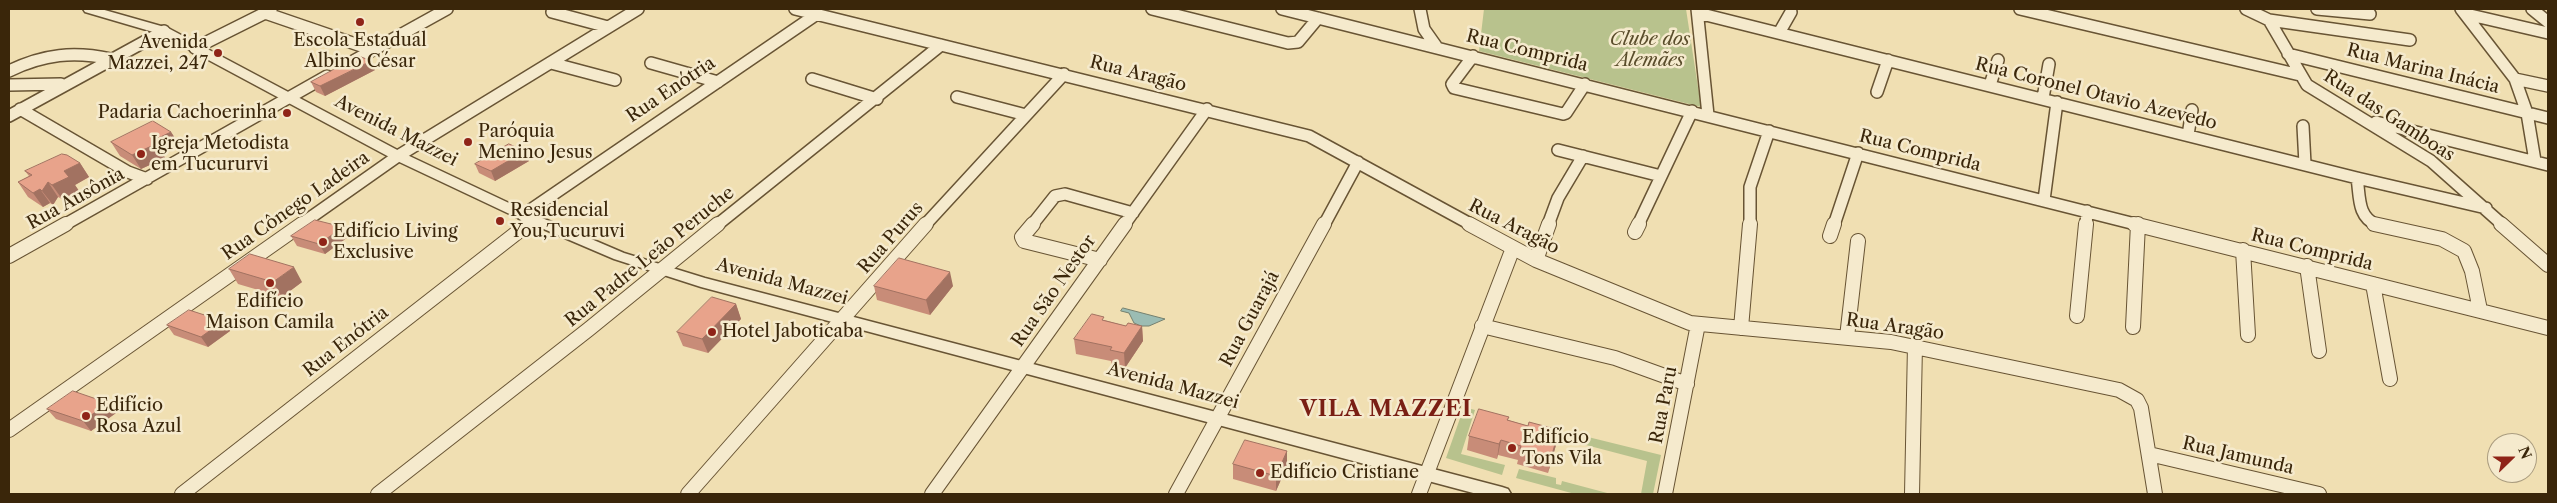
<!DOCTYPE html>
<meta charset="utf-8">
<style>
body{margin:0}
#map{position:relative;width:2557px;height:503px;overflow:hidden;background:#f0dfb2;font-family:"Libre Caslon Text",serif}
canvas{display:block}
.frame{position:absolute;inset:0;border:10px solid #3a260a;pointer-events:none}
.north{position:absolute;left:2487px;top:433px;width:50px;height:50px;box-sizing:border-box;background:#f5eacd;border:1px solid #aa9c7f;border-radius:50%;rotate:68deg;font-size:14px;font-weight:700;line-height:20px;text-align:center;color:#3a260a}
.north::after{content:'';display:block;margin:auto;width:18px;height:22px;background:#8f2418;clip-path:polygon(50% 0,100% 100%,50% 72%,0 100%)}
</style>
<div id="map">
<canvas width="2557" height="503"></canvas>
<div class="frame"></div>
<div class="north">N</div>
</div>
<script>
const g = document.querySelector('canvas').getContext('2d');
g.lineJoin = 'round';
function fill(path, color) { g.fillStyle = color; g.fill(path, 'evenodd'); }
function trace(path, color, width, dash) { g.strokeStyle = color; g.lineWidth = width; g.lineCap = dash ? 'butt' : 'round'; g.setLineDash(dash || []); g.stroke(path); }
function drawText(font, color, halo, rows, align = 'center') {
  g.font = font + ' "Libre Caslon Text",serif'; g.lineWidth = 5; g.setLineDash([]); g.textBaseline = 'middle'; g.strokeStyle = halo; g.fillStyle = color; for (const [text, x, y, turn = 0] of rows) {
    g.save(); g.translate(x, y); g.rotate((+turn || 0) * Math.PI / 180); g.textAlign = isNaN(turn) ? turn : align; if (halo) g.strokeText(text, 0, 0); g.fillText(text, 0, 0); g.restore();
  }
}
fill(new Path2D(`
 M1484 9H1686L1701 107 1479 51Z
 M1464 407 1475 410 1461 454 1505 465 1502 475 1446 458Z
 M1588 437 1661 455 1653 494H1641L1647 461 1586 445Z
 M1519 469 1556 478V484L1561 485 1562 481 1611 494H1575L1516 478Z`), '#b8c28d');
const water = new Path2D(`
 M1123 308 1165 319 1149 326H1141L1134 323 1129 313 1121 311Z`);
fill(water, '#9bbcb3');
trace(water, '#74806f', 1);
const minorFar1 = new Path2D(`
 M795 9 1309 136 1472 225
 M1152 9 1288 43 1298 42 1318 18
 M1282 9 2139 225
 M1420 9 1424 29 1436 46
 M1697 9 1708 115
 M2020 9 2300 75
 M2246 9 2269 20 2307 85 2431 161 2503 225
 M2317 9 2370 14
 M2461 9 2515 79 2527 113 2535 161
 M2532 9 2548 22
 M552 12 608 27
 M265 13 373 50
 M1698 13 2357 178 2486 208
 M2466 14 2548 33
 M2269 20 2410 40
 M1779 33 1791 12
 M195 48 271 10
 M2288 54 2548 118
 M1473 56 1452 84 1454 88 1563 114 1566 113 1585 84
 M551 63 615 80
 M651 63 718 82
 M346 65 447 9
 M9 71C44 54 74 51 111 59
 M812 79 877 99
 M2515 79 2548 86
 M9 85 61 84
 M1990 85 1998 60
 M1877 92 1888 60
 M957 97 1026 115
 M2043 98 2049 64
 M20 109 128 172 147 179
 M9 116 164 31
 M2376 122 2548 165
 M2303 126 2305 164
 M2188 135 2192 110
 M1558 150 1661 176
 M2357 178C2360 196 2357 217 2377 225
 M2044 200 2057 102
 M523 215 817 14
 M64 225 327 76
 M300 225 398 156 638 9
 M527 225 533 220
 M717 225 941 45
 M925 225 1064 74
 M1032 225 1055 196 1065 194 1133 213
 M1124 225 1207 109
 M1324 225 1358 162
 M1548 225 1558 198 1583 156
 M1638 225 1692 111
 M1750 225V187L1769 131
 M1834 225 1858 153
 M2086 225 2087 211`);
const minor = new Path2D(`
 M1033 224 1022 237 1024 241 1100 260
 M1469 224 1536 260 1690 323 1891 342 2119 390 2137 400 2141 408 2155 494
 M2134 224 2548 328
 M2374 224 2442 239 2464 251 2472 271 2480 310
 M2501 224 2548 265
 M1635 232 1639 224
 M1830 236 1834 224
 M2243 250 2248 335
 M9 256 66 224
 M1536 260 1549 224
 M2307 266 2319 351
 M2373 284 2390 379
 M2077 316 2086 224
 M1482 326 1615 358 1687 384
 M2133 327 2138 224
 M1741 328 1750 224
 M1847 337 1858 241
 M9 430 302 224
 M2149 454 2319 494
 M182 494 528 224
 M378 494 589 329 718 224
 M688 494 926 224
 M932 494 1125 224
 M1176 494 1324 224
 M1419 494 1513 248
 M1665 494 1698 324
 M1912 494 1915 345`);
const tertiary = new Path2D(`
 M83 9H101L168 28 403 153 528 212 624 253 705 278 1502 487 1508 489 1511 494H1477L701 287 614 259 518 218 393 159 160 34 85 12Z`);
trace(minorFar1, '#685434', 14);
trace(minor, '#685434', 16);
trace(tertiary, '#685434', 3);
trace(minorFar1, '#f5eacd', 11);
trace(minor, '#f5eacd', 14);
fill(tertiary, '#f5eacd');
fill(new Path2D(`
 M375 70 325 96 316 92 311 82Z
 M171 132 180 146 163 154 165 158 141 169 120 156 111 142Z
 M529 161 495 181 479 173 475 164Z
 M80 163 89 177 75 185 79 191 62 199 58 197 53 205 50 203 43 207 28 197 18 182 29 176 25 171Z
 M291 236 348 237 325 254 297 246Z
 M229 269 302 282 282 297 238 284Z
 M874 286H953L930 315 877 300Z
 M736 304 741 319 708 353 683 346 677 332Z
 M1104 320 1126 326H1142L1143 341 1125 368 1112 365 1111 361 1076 354 1074 339Z
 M223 321 230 331 208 347 174 335 167 325Z
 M108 403 116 413 91 431 56 419 47 409Z
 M1509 417 1508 420 1528 426 1559 430 1556 445 1548 473 1517 464 1518 460 1498 455 1497 459 1467 450 1469 436Z
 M1287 451V466L1276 491 1233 479V464Z`), '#c88c78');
fill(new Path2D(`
 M371 61 375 70 325 96 320 86Z
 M171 132 180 146 163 154 165 158 141 169 132 155 152 141Z
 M525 151 529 161 495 181 491 171Z
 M80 163 89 177 75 185 79 191 62 199 52 185 64 171Z
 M48 182 58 197 53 205 42 191Z
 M40 189 50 203 43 207 33 193Z
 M343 227 348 237 325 254 319 244Z
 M294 267 302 282 282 297 273 282Z
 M950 272 953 286 930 315 926 300Z
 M736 304 741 319 708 353 702 339Z
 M223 321 230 331 208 347 201 337Z
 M1142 326 1143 341 1125 368 1124 353Z
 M108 403 116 413 91 431 83 421Z
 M1559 430 1556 445 1548 473 1551 458Z
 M1501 440 1498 455 1497 459 1499 444Z
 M1287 451V466L1276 491V476Z`), '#a27261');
const building = new Path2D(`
 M359 56 371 61 320 86 311 82Z
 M153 121 171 132 152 141 156 144 132 155 111 142Z
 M509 144 525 151 491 171 475 164Z
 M62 154 67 155 80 163 64 171 69 177 52 185 48 182 42 191 40 189 33 193 18 182 32 175 25 171Z
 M315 220 343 227 319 244 291 236Z
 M250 254 294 267 273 282 229 269Z
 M899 258 950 272 926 300 874 286Z
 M712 297 736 304 702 339 677 332Z
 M189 310 223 321 201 337 167 325Z
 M1092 314 1104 317 1102 320 1126 326 1128 323 1142 326 1124 353 1110 350 1112 347 1074 339Z
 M73 391 108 403 83 421 47 409Z
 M1479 409 1509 417 1507 420 1528 426 1529 422 1559 430 1551 458 1520 449 1521 446 1501 440 1499 444 1469 436Z
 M1245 440 1287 451 1276 476 1233 464Z`);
fill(building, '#e8a38b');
trace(building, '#a27261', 1);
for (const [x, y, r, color] of [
 [360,22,5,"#8f2418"],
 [218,53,5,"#8f2418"],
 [287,113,5,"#8f2418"],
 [468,142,5,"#8f2418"],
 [141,154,5,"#8f2418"],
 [500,221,5,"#8f2418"],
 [323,242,5,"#8f2418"],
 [270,283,5,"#8f2418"],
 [712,332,5,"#8f2418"],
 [86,416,5,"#8f2418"],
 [1512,448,5,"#8f2418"],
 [1260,473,5,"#8f2418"]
]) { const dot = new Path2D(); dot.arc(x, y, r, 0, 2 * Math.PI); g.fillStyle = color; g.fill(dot); trace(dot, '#f5eacd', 2); }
drawText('italic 18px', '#5a4d2b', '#f5eacd', [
 ["Clube dos",1650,40],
 ["Alemães",1650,61]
]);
drawText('18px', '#3a260a', '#f5eacd', [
 ["Escola Estadual",360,41,"center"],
 ["Albino César",360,62,"center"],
 ["Avenida",208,43,"right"],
 ["Mazzei, 247",208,64,"right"],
 ["Padaria Cachoerinha",277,113,"right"],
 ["Paróquia",478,132],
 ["Menino Jesus",478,153],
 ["Igreja Metodista",151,144],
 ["em Tucururvi",151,165],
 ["Residencial",510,211],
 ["You,Tucuruvi",510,232],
 ["Edifício Living",333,232],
 ["Exclusive",333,253],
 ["Edifício",270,302,"center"],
 ["Maison Camila",270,323,"center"],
 ["Hotel Jaboticaba",722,332],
 ["Edifício",96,406],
 ["Rosa Azul",96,427],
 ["Edifício",1522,438],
 ["Tons Vila",1522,459],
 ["Edifício Cristiane",1270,473]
], 'left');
drawText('18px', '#3a260a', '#f5eacd', [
 ["Rua Comprida",1527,51,14],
 ["Rua Marina Inácia",2423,69,14],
 ["Rua Aragão",1138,74,14],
 ["Rua Enótria",671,90,-34],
 ["Rua Coronel Otavio Azevedo",2096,94,14],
 ["Rua das Gamboas",2389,116,33],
 ["Avenida Mazzei",396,131,27],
 ["Rua Comprida",1920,151,14],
 ["Rua Ausônia",76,199,-29],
 ["Rua Cônego Ladeira",296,206,-35],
 ["Rua Aragão",1514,227,27],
 ["Rua Purus",891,238,-49],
 ["Rua Comprida",2312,250,14],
 ["Rua Padre Leão Peruche",650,257,-39],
 ["Avenida Mazzei",782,282,15],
 ["Rua São Nestor",1054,291,-55],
 ["Rua Guarajá",1250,319,-62],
 ["Rua Aragão",1895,327,8],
 ["Rua Enótria",346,342,-38],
 ["Avenida Mazzei",1173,386,15],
 ["Rua Paru",1664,405,-79],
 ["Rua Jamunda",2238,456,13]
]);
g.letterSpacing = '1px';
drawText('bold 22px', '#7a1f14', '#f5eacd', [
 ["VILA MAZZEI",1386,410]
]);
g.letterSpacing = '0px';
</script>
